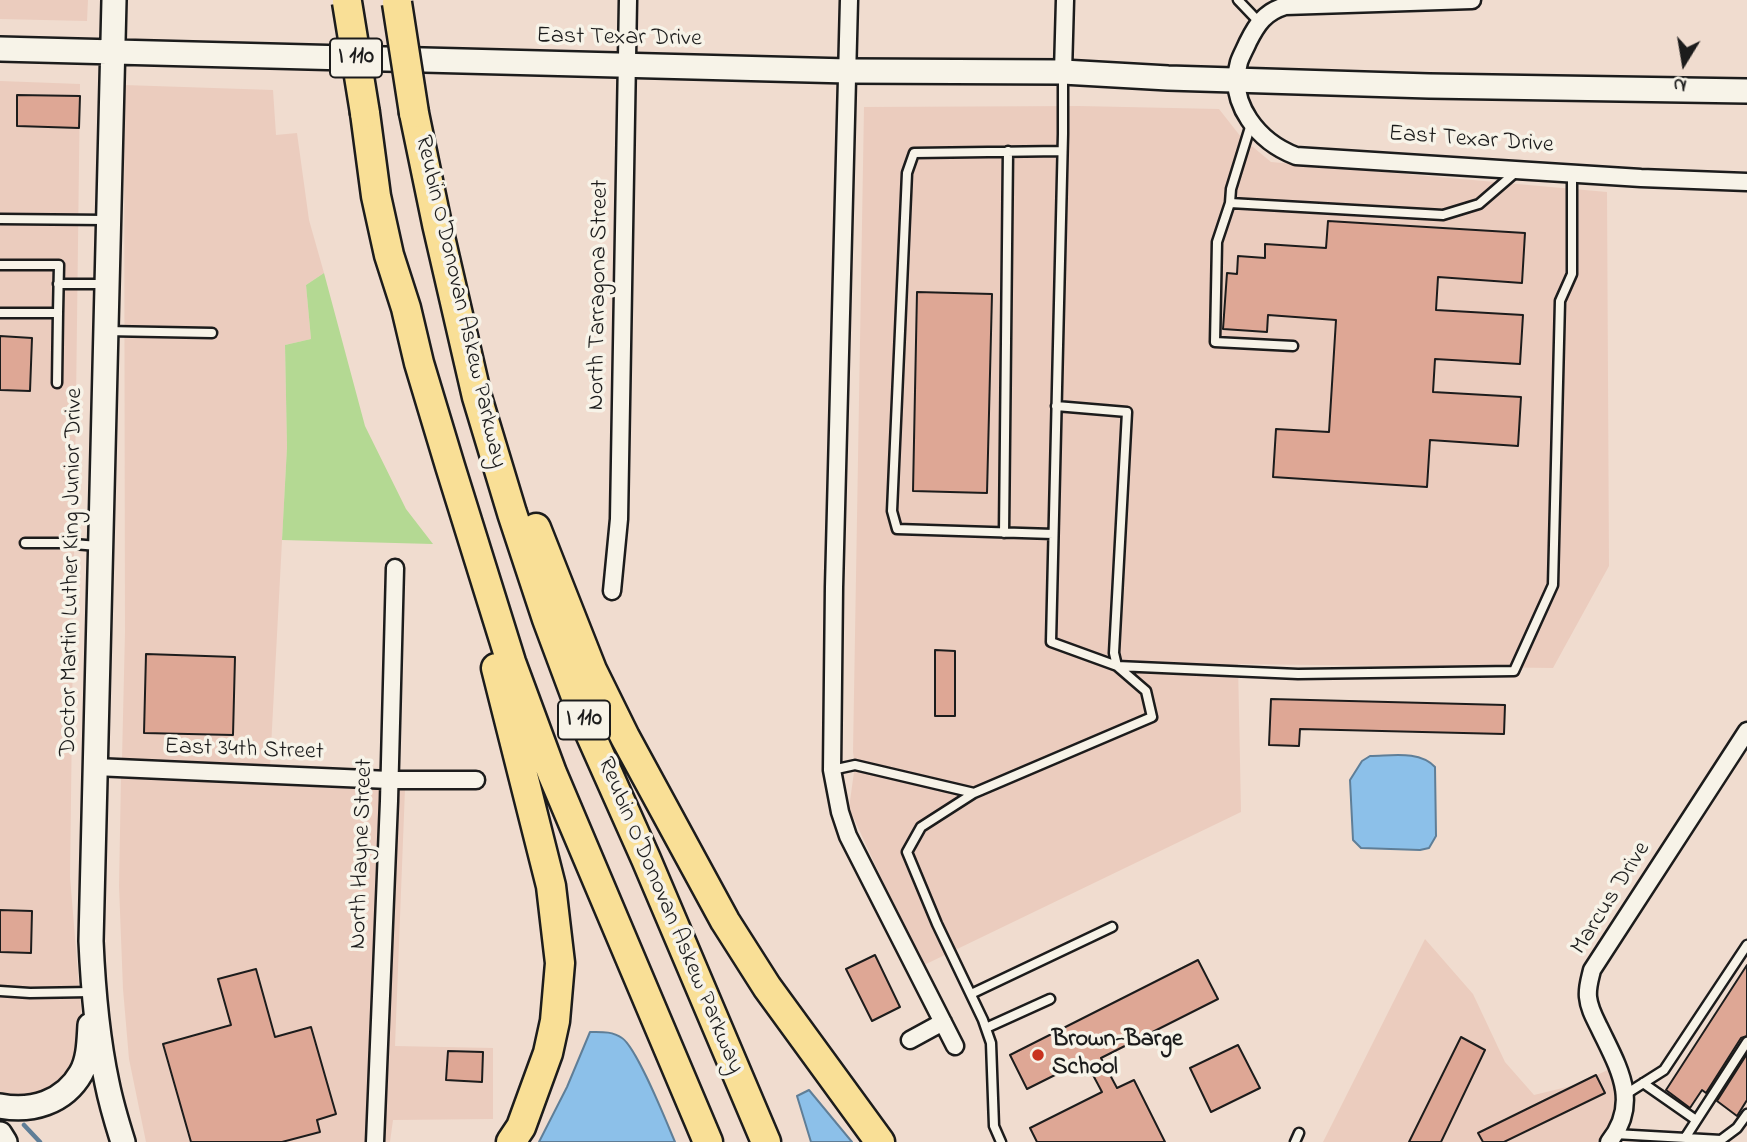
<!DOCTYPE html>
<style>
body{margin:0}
#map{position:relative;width:1747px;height:1142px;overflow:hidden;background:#f0dccf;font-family:"Indie Flower",sans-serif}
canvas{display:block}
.north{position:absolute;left:1649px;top:28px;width:70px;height:70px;-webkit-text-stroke:5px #f7f3e8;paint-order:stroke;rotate:191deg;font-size:19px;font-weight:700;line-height:28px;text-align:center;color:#1c1c1c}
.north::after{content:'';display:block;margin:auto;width:24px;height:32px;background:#1c1c1c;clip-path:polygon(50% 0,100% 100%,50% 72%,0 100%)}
</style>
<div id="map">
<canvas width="1747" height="1142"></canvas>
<div class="north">N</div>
</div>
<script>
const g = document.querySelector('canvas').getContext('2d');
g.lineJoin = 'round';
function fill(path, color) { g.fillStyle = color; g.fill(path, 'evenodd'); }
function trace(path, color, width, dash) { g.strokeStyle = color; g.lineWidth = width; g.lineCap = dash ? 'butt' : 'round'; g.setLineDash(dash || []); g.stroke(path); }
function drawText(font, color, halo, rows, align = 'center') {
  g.font = font + ' "Indie Flower",sans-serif'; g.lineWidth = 7; g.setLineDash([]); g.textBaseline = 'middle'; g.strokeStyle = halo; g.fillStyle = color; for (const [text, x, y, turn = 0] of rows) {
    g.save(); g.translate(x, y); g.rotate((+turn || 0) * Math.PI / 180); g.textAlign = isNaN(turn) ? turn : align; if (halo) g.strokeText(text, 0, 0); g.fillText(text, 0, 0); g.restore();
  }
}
fill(new Path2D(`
 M0 0H88L87 21 0 19Z
 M0 81 80 84 70 877 82 1022 74 1068 56 1088 30 1099 0 1096Z
 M124 85 273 90 276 135 297 133 309 220 324 273 306 285 311 339 285 345 287 447 270 766 122 759 125 632Z
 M1079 106 1219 109 1241 137 1271 162 1607 192 1609 566 1553 668 1238 664 1241 812 922 966 849 808 855 765 853 752 864 107Z
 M121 778 381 789 366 1142H146L129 1059 123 989 119 886Z
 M397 789H405L395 1046 493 1048V1119L393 1120 390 1142H383Z
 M1425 939 1473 994 1505 1062 1534 1095 1575 1085 1610 1069 1614 1079 1618 1104 1613 1119 1601 1138 1597 1142H1323Z`), '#ebccbe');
fill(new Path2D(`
 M324 273 365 426 406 509 433 544 282 540 287 447 285 345 311 339 306 285Z`), '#b4d993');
const water = new Path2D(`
 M1370 756C1391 756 1419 750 1435 767L1436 836 1429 848 1420 850 1361 848 1353 840 1350 780 1362 761Z
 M590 1032C601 1032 612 1031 622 1038 637 1048 666 1121 675 1142H539L567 1087Z
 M809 1090 852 1142H811L797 1096Z`);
fill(water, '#8cc0e9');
trace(water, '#5f7e97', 2);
trace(new Path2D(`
 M24 1125 40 1142`), '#5f7e97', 4.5);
const building = new Path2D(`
 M17 95 80 96 79 128 17 126Z
 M1328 221 1525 233 1522 283 1438 277 1436 310 1523 315 1520 364 1435 359 1433 392 1521 397 1518 446 1430 440 1427 487 1273 477 1276 429 1329 432 1336 320 1268 315 1267 332 1223 329 1227 273 1237 274 1238 256 1265 258V244L1326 248Z
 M917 292 992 294 987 493 913 491Z
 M0 336 32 338 30 391 0 390Z
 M935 650 955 651V716H935Z
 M146 654 235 657 233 735 144 733Z
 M1271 699 1505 705 1504 734 1300 729 1299 746 1269 745Z
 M0 910 32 911 31 953 0 952Z
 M875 955 900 1007 872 1021 846 969Z
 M1198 960 1218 999 1101 1058 1117 1088 1134 1080 1165 1142H1037L1030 1128 1102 1092 1085 1060 1027 1089 1010 1055Z
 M1747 965V1036L1741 1038 1706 1093 1702 1090 1690 1108 1666 1090Z
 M256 969 275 1037 311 1027 336 1114 317 1120 320 1132 282 1142H191L163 1044 231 1025 218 979Z
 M1461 1037 1485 1050 1441 1142H1409Z
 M1238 1045 1260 1088 1211 1112 1190 1068Z
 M448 1051 483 1052 482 1082 446 1080Z
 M1747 1054V1100L1737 1116 1717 1101Z
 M1596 1075 1605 1093 1504 1142H1483L1478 1133Z`);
fill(building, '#dea795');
trace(building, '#1c1c1c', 2);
const lane = new Path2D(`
 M1238 0 1259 22
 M1251 124 1231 189 1230 203 1443 215 1479 204 1516 172
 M1230 203 1217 242 1215 342 1293 346
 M0 219 105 220
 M0 265H59L58 313
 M58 284H104
 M0 313H58L57 383
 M106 331 212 333
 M1056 406 1127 412 1114 653 1117 666 1298 674 1514 671 1553 585 1560 301 1572 274V174
 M1004 533 1008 151
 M1053 534 897 529 892 511 907 173 914 153 1062 151
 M25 543H61L98 546
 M832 770 855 765 974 793 1152 717 1146 691 1117 666 1051 642 1063 134V75
 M974 793 921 827 907 852 937 924 983 1020 991 1043 994 1126 1001 1142
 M0 991 30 993 91 992
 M971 994 1112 927
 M986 1028 1050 999
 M1643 1083 1696 1120
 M1626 1094 1664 1070 1747 945
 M1615 1134 1721 1140 1737 1128 1747 1114
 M1685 1138 1747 1042
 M1295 1142 1299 1133`);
const street = new Path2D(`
 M849 0 834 587 832 770 840 812 848 836 955 1046
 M1472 0 1285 6C1265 12 1257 24 1248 42 1245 49 1241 56 1239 62 1227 104 1259 142 1296 156L1641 178 1747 182
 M1063 72 1065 0
 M612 591 619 519 628 0
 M95 767 389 780H476
 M910 1040 943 1022
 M375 1142 389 801 395 568
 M1609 1142C1641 1102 1618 1067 1599 1027 1594 1017 1589 1008 1588 997 1587 987 1590 979 1592 970L1747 731`);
const secondary = new Path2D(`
 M114 0 91 941C93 988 97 1036 107 1083 111 1103 117 1123 123 1142
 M0 49 848 71 1063 72 1168 78 1429 86 1747 91
 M0 1106C31 1112 64 1103 81 1073 89 1059 89 1041 90 1025
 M0 1134 5 1142`);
const highway = new Path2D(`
 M365 113 376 196 389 255 406 308 419 363 450 466 511 662 552 773 708 1142
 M414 113 437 224 477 397 512 513 547 619 588 729 646 859 766 1142
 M536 528 592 670 625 737 725 921 767 987 880 1142
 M496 668 551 886 560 963 555 1021 548 1053 521 1127 511 1142`);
trace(lane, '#1c1c1c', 13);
trace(street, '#1c1c1c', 21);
trace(secondary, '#1c1c1c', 28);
trace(highway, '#1c1c1c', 33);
trace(lane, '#f7f3e8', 8);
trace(street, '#f7f3e8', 16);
trace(secondary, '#f7f3e8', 23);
trace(highway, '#f9df96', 28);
const highwayBridge = new Path2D(`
 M347 2 365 113
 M397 3 414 113`);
trace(highwayBridge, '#1c1c1c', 33, []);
trace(highwayBridge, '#f9df96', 28);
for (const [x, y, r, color] of [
 [1038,1055,7,"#c8321e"]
]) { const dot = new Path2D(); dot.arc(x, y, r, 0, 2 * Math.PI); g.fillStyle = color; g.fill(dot); trace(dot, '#f7f3e8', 2.5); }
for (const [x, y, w] of [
 [356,58,52],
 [584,720,52]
]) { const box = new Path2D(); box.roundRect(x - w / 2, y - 19.5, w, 39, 5); g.fillStyle = '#f7f3e8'; g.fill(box); trace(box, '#1c1c1c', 2); }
drawText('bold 23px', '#1c1c1c', null, [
 ["I 110",356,58],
 ["I 110",584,720]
]);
drawText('24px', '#1c1c1c', '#f7f3e8', [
 ["East Texar Drive",619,39,1],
 ["East Texar Drive",1471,141,4],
 ["North Tarragona Street",600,295,-89],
 ["Reubin O'Donovan Askew Parkway",459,302,77],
 ["Doctor Martin Luther King Junior Drive",73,572,-89],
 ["East 34th Street",244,751,2],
 ["North Hayne Street",363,854,-88],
 ["Marcus Drive",1612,899,-58],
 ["Reubin O'Donovan Askew Parkway",669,916,67]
]);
drawText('bold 24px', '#1c1c1c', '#f7f3e8', [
 ["Brown-Barge",1052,1041],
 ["School",1052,1069]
], 'left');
</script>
